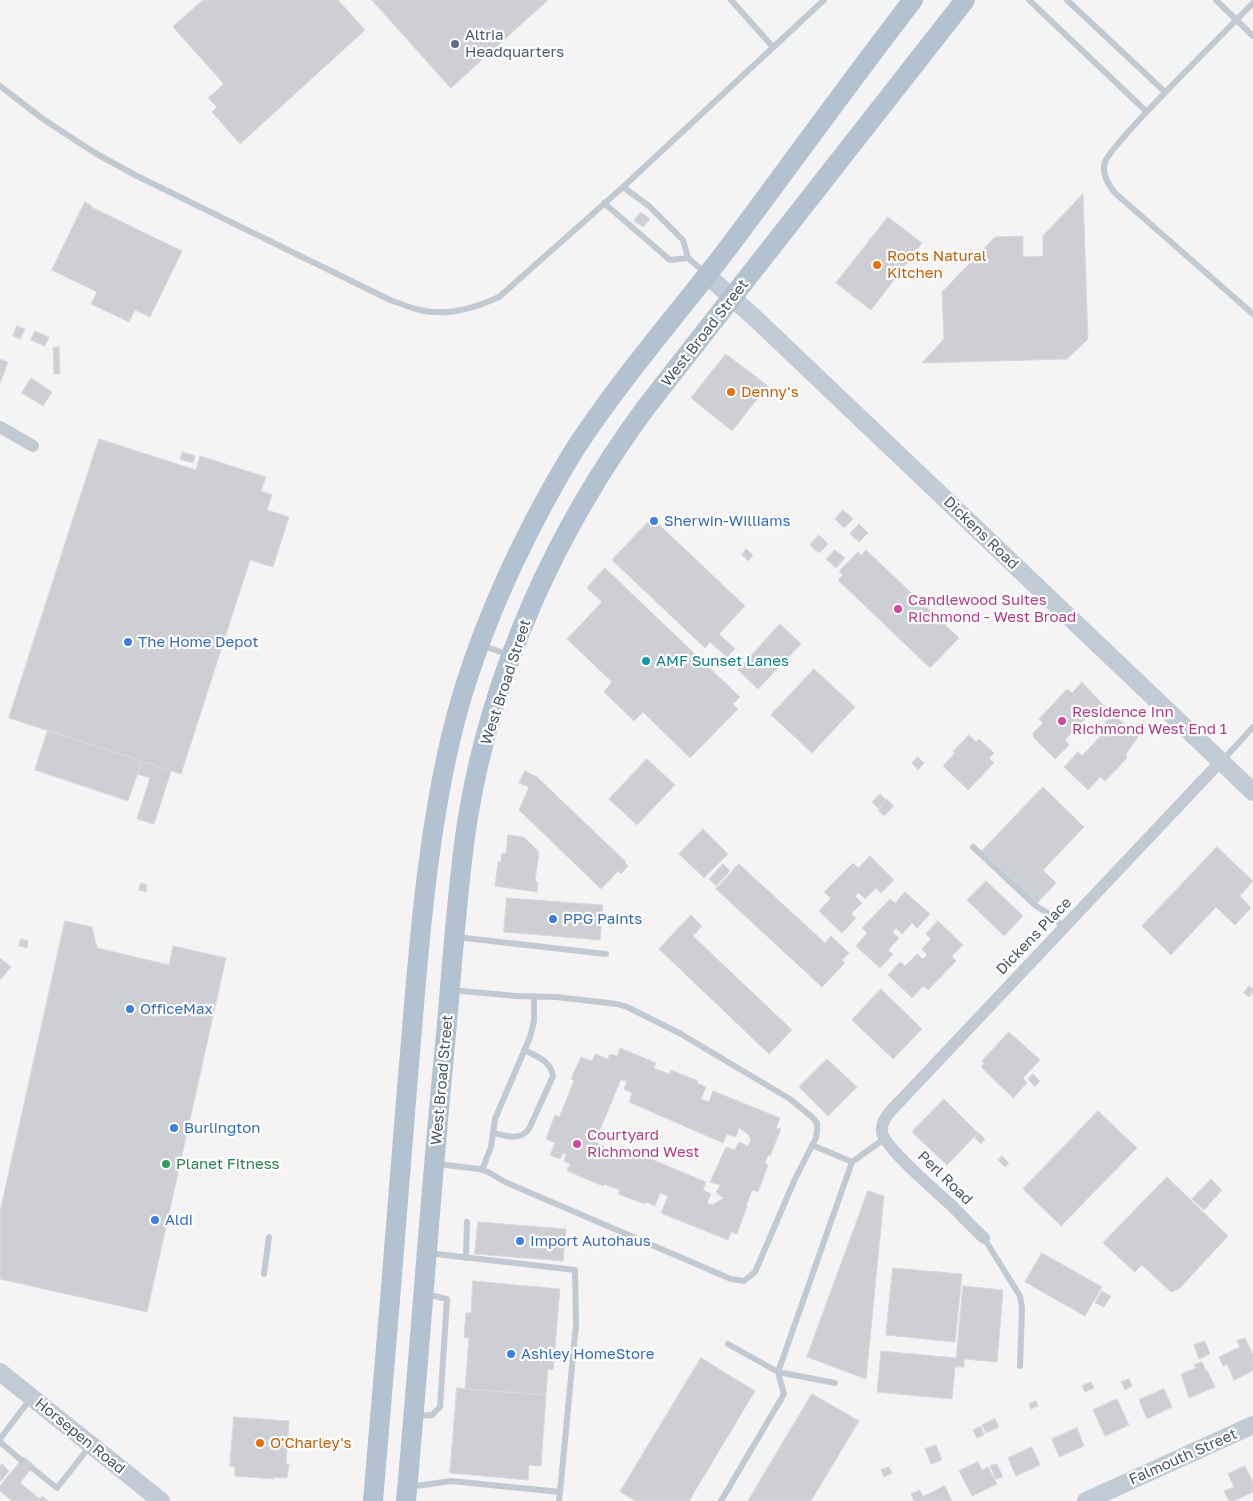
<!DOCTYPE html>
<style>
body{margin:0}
canvas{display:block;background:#f5f3f3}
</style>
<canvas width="1253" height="1501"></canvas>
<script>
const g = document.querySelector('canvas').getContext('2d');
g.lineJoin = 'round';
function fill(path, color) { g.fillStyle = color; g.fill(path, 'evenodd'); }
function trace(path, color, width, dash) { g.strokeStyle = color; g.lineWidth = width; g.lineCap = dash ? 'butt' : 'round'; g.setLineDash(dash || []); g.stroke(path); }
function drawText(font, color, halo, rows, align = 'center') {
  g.font = font + ' "Golos Text",sans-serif'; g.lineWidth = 4.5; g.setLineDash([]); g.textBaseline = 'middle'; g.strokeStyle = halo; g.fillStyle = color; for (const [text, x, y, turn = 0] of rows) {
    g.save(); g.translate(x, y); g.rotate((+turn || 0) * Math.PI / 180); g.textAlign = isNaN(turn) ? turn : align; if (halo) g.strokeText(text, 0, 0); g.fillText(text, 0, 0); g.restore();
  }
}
const building = new Path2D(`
 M203 0H338L365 30 240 144 212 112 217 107 208 98 224 84 173 27Z
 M372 0H548L451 88Z
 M1083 194 1088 339 1067 359 922 363 944 339 942 292 995 237 1023 236V257L1043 256V236Z
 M85 202 91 205V207L182 251 150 317 135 310 129 322 91 304 97 292 52 270Z
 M641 212 650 219 643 227 634 221Z
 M888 217 922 243 871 310 836 283Z
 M17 326 25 329 20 339 13 336Z
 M35 331 49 337 45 346 31 340Z
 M59 347 60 374H54L53 348Z
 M726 354 768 386 765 390 769 394 766 398 761 394 732 431 691 398Z
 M0 359 8 362 0 383Z
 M31 378 52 392 43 406 22 393Z
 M99 439 196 470 200 456 266 477 261 491 272 495 267 510 289 517 273 567 250 560 181 774 9 718Z
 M183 452 195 456 193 463 180 459Z
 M843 510 853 519 844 528 835 519Z
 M652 518 745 606 719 634 735 649 727 657 710 642 705 648 612 560Z
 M859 524 868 533 859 542 850 534Z
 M819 535 828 544 819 553 810 545Z
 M746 549 753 555 748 561 742 555Z
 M835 550 845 558 836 568 826 559Z
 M866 550 959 638 930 668 838 580 843 575 839 571 858 552 861 555Z
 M605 568 740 697 733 704 738 709 690 758 643 712 634 721 604 692 612 682 567 639 602 602 587 588Z
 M780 624 801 644 758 689 738 670Z
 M814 669 855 707 812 753 771 715Z
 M1082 682 1105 707 1094 718 1090 714 1065 740 1069 745 1055 759 1034 738 1033 733 1043 723 1039 719 1067 689 1072 693Z
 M1114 714 1138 737 1126 754 1127 758 1105 781 1100 777 1088 790 1064 767 1078 752 1082 756 1106 730 1102 726Z
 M48 730 142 761 128 801 35 770Z
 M969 735 976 742 979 739 994 753 989 758 994 763 968 790 943 766 955 753 953 752Z
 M918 757 924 763 918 770 912 763Z
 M647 759 675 785 637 825 609 799Z
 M142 761 171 771 154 824 137 819 150 778 137 774Z
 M525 771 537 777 626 862 625 863 628 866 621 874 618 871 601 889 519 810 529 787 519 783Z
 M1043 787 1084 827 1043 870 1056 883 1037 903 982 851Z
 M880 794 886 800 878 808 872 802Z
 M887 799 894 806 884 816 878 810Z
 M703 829 728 854 704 878 679 854Z
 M508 835 524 837 539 852 535 881 538 882 537 892 495 886 498 862H501L502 853H506Z
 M1217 847 1253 881 1240 896 1251 908 1235 925 1216 907 1171 955 1142 926Z
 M870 856 894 880 881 893 876 888 865 899 859 893 855 896 862 903 851 914 856 918 842 933 819 911 831 898 824 892 853 863 858 868Z
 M723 864 730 871 716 886 709 879Z
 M739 864 825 943 831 936 849 953 842 960 845 963 822 987 716 889Z
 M986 881 1023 916 1004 936 967 900Z
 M141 883 147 885 146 892 139 890Z
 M905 892 930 914 917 928 912 923 902 934 896 928 892 932 899 938 888 950 893 954 880 968 856 946 867 933 862 928 890 899 895 903Z
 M507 898 603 905 600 940 504 932Z
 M691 915 702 926 693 936 792 1030 769 1054 659 949Z
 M65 921 92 927 97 948 169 965 173 946 226 958 147 1312 0 1279V1212Z
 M938 921 963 945 952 956 956 961 928 990 923 986 912 998 888 975 900 962 905 966 917 954 923 959 927 955 922 949 931 939 926 934Z
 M21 939 28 941 27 948 19 946Z
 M0 958 11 967 0 980Z
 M1249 986 1253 989V992L1249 997 1244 993Z
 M881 989 922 1029 893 1059 852 1020Z
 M1009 1032 1040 1060 1023 1078 1027 1083 1013 1098 981 1067 984 1064 982 1061Z
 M620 1048 656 1063 654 1068 669 1074 671 1070 698 1081 697 1083 706 1087 701 1099 709 1102 713 1091 780 1118 776 1128 781 1129 770 1156 768 1155 765 1163 768 1165 758 1192 752 1190 746 1206H747L737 1234 731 1232 728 1240 661 1213 668 1196 660 1193 655 1206 646 1202 645 1204 618 1194 620 1190 604 1184 603 1186 567 1171 570 1164 564 1161 566 1154 563 1153 560 1159 550 1155 555 1143 546 1139 555 1115 559 1117 564 1106 574 1081 571 1079 581 1057 592 1061 595 1054 608 1059 610 1054 617 1056ZM621 1080 627 1081 624 1089 632 1093 629 1102 723 1143 727 1134 736 1137 739 1128 748 1134 751 1140 748 1146 739 1142 735 1150 726 1147 710 1182 720 1185 716 1193 724 1198 712 1205 707 1203 711 1194 703 1190 706 1182 620 1146 616 1153 595 1142Z
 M827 1059 857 1087 828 1116 799 1087Z
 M1033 1074 1040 1081 1035 1087 1028 1079Z
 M944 1099 978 1133 947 1165 912 1132Z
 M1098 1111 1137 1148 1061 1226 1023 1189Z
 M979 1133 985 1139 981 1144 975 1138Z
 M1002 1156 1009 1163 1005 1167 998 1160Z
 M1167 1177 1228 1236 1180 1288 1171 1292 1142 1265 1135 1272 1103 1243Z
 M1211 1179 1222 1190 1204 1210 1192 1199Z
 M868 1191 884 1196 866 1379 807 1357Z
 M478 1222 566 1229 563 1261 475 1254Z
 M1042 1253 1102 1287 1085 1316 1025 1282Z
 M893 1268 962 1274 955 1342 886 1335Z
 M473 1281 560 1289 553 1370 548 1369 546 1395 465 1389 469 1338 464 1337 466 1313H471Z
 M963 1286 1003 1290 997 1362 964 1359V1367H955L952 1399 877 1392 881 1351 956 1358Z
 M1102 1291 1111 1296 1104 1307 1095 1303Z
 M1245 1338 1253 1355V1371L1234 1380 1227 1364 1223 1366 1219 1357 1240 1347 1237 1341Z
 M1205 1341 1210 1354 1199 1359 1194 1345Z
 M701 1358 755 1391 689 1501H636L620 1492Z
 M1202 1362 1206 1371 1207 1370 1215 1387 1189 1398 1181 1374 1196 1368 1194 1365Z
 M1129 1379 1132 1386 1125 1390 1121 1382Z
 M1091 1382 1094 1388 1085 1392 1082 1386Z
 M457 1388 546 1395 541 1466 529 1465 528 1480 450 1473Z
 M1164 1389 1172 1407 1147 1419 1139 1400Z
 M812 1394 859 1421 811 1501H748Z
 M1117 1399 1129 1425 1105 1436 1093 1410Z
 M1036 1401 1038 1406 1031 1409 1029 1404Z
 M234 1417 289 1421 286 1464H289L287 1478 274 1477V1479L235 1476V1467L230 1466Z
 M995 1419 999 1427 986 1433 982 1425Z
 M981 1427 984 1435 977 1438 973 1430Z
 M1077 1428 1084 1446 1059 1457 1052 1439Z
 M936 1445 942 1460 931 1464 925 1449Z
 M1032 1447 1040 1465 1016 1476 1008 1458Z
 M24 1457 34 1465 20 1483 40 1499 42 1496 48 1501H12L0 1491V1486Z
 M978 1462 982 1470 988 1467 997 1484 972 1496 959 1471Z
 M2 1464 9 1471 0 1482V1466Z
 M997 1464 1003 1477 996 1479 990 1466Z
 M1245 1466 1253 1482V1492L1234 1501H1229L1224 1491 1234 1487 1228 1474Z
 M889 1467 892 1473 884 1477 881 1470Z
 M945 1486 952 1501H914L911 1494 920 1490 923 1496Z`);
fill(building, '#cdcfd5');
trace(building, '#d7d9de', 1);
trace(new Path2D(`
 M731 0 773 47
 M1029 0 1147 112
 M1067 0 1165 92
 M1216 0 1253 36
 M1253 3C1215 42 1176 80 1139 120 1131 129 1109 152 1105 162 1101 173 1108 184 1115 193L1253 314
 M0 86 43 119 95 153 135 175 390 300C400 303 410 308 420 310 447 317 475 308 499 297L623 187 824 0
 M623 187 649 206 683 240 688 258 704 272
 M604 203 670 260 688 258
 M481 645 509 655
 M1222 761 1253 727
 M973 847 1036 906 1051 915 1064 928
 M456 937 606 954
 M494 1133C506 1136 520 1141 529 1129L553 1076C551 1061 536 1056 524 1050
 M812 1145 852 1162
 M437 1164 479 1169 488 1172 505 1182 731 1279 744 1281 755 1272 795 1179 816 1138 817 1131V1123L812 1117 790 1099 681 1034 627 1007 617 1004 556 997 516 996 451 990
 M482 1170 491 1147 495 1119 530 1037 534 1021V996
 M984 1238 1020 1296 1022 1308 1020 1366
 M428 1253 575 1270 576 1325 560 1492
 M466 1258 467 1222
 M264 1274 269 1237
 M835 1383 778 1372 852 1162 884 1139
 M417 1416 432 1415 440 1407 447 1299 425 1294
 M0 1439 31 1398
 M0 1442 21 1460
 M32 1468 57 1488 90 1446
 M409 1487 451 1481 560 1492 559 1501
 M721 1501 784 1394 778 1372 728 1344`), '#c1cad2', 6);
trace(new Path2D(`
 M0 427 33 446
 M984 1238C973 1228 962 1216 951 1205 937 1192 884 1147 882 1132 880 1118 896 1106 904 1097L1221 761`), '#c1cad2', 12);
trace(new Path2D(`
 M707 275 757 320 1253 792
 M0 1372 161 1501
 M1086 1501 1253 1425`), '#c1cbd6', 18);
trace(new Path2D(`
 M373 1501C385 1364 396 1226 407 1089 417 972 424 852 451 737 465 678 487 620 512 566 531 526 552 486 575 449 620 380 675 317 725 252 788 168 849 83 913 0
 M406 1501C420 1349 430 1197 445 1045 452 971 456 896 467 823 491 672 556 529 647 406L965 0`), '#b3c2d1', 20);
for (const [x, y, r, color] of [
 [455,44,5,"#5c6f8a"],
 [877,265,5,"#e8710a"],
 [731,392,5,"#e8710a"],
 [654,521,5,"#3f7fe0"],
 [898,609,5,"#d1479c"],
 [128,642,5,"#3f7fe0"],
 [646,661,5,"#0f9aa8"],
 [1062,721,5,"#d1479c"],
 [553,919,5,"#3f7fe0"],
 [130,1009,5,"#3f7fe0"],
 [174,1128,5,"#3f7fe0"],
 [577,1144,5,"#d1479c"],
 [166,1164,5,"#2e9e5b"],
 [155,1220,5,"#3f7fe0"],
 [520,1241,5,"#3f7fe0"],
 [511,1354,5,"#3f7fe0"],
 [260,1443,5,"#e8710a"]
]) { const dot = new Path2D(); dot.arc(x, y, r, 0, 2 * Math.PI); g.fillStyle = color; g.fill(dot); trace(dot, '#fff', 2); }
drawText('15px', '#4e5e75', '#fff', [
 ["Altria",465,35],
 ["Headquarters",465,52]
], 'left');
drawText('15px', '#c56008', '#fff', [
 ["Roots Natural",887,256],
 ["Kitchen",887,273],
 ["Denny's",741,392],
 ["O'Charley's",270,1443]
], 'left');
drawText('15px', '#4a5661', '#fff', [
 ["West Broad Street",705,333,-52],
 ["Dickens Road",981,533,44],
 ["West Broad Street",506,682,-72],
 ["Dickens Place",1034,936,-46],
 ["West Broad Street",442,1080,-85],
 ["Perl Road",945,1178,44],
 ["Horsepen Road",80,1436,39],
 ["Falmouth Street",1183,1457,-24]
]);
drawText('15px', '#366cbe', '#fff', [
 ["Sherwin-Williams",664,521],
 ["The Home Depot",138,642],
 ["PPG Paints",563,919],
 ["OfficeMax",140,1009],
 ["Burlington",184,1128],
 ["Aldi",165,1220],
 ["Import Autohaus",530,1241],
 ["Ashley HomeStore",521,1354]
], 'left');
drawText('15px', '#b23c85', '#fff', [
 ["Candlewood Suites",908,600],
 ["Richmond - West Broad",908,617],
 ["Residence Inn",1072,712],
 ["Richmond West End 1",1072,729],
 ["Courtyard",587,1135],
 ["Richmond West",587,1152]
], 'left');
drawText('15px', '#0d838f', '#fff', [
 ["AMF Sunset Lanes",656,661]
], 'left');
drawText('15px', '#27864d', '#fff', [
 ["Planet Fitness",176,1164]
], 'left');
</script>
